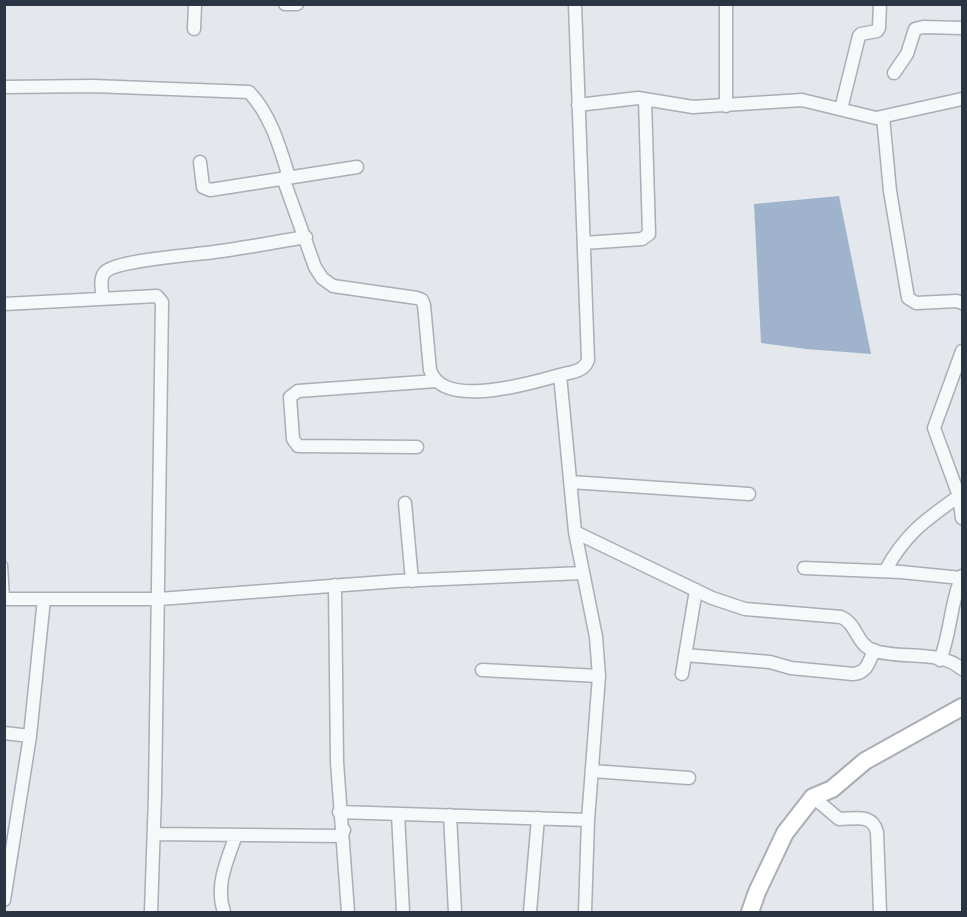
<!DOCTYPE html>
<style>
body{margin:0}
#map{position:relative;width:967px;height:917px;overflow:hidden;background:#e4e7ec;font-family:Lato,sans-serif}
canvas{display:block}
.frame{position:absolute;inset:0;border:6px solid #2b3445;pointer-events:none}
</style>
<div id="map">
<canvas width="967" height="917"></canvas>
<div class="frame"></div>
</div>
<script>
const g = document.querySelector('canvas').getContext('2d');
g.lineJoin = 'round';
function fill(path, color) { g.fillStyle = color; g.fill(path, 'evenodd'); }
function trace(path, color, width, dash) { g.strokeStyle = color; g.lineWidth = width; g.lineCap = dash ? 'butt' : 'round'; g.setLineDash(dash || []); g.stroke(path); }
fill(new Path2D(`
 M839 196 871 354 806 349 761 343 754 204Z`), '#9fb4cc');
const lane = new Path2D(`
 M4 565 6 599`);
const street = new Path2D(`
 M285 4H297
 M726 4V106
 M194 29 195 4
 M894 73 907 54 915 29 923 27 962 28
 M4 87 93 86 249 92C271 115 280 148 289 177
 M578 105 638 98 693 107 802 100 876 118 962 99
 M841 109 859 36 861 34 877 31 879 28 880 4
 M883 117 890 191 908 298 916 303 957 301 962 303
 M200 162 203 187 210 190 357 167
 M283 178 315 267 322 278 333 286 417 298 422 300 424 305 430 370C443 410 532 383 560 375L575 532 712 598 745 609 841 617C857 624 856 643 872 650 898 660 940 649 962 669
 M584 243 642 239 649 234 645 99
 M103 299C102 291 99 278 105 272 117 260 194 255 214 252 245 248 275 242 306 237
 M4 304 157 296 162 302 155 795 151 912
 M962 351 934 428 959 496 962 518
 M560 375C571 372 584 372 588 360L575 4
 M417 447 298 446 293 439 290 397 298 391 436 381
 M570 482 749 494
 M405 503 412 581
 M575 532 596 637 599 676 588 820 585 912
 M804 568 901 572 961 578
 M885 571C906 533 924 521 959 496
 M335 585 337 762 348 912
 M4 599H159L397 581 582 573
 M685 655 770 662 791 668 853 674C867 673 869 662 874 650
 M940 660C951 633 950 603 962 576
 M482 670 599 676
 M682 674 696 590
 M4 733 30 736
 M592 771 689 778
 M813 797 839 819C855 819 872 813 877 832L880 912
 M339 812 588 820
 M398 814 403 912
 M450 815 455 912
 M154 834 341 836 344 830
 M4 900 30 736 44 599
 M224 912C215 885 227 861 236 835
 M530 912 538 818`);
const secondary = new Path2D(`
 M750 912 757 892 785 833 813 797 832 789 865 761 962 707`);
trace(lane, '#a9aeb7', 9);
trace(street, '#a9aeb7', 15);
trace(secondary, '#a9aeb7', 20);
trace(lane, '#f7f8fa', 6);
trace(street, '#f7f8fa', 12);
trace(secondary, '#fff', 16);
</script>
